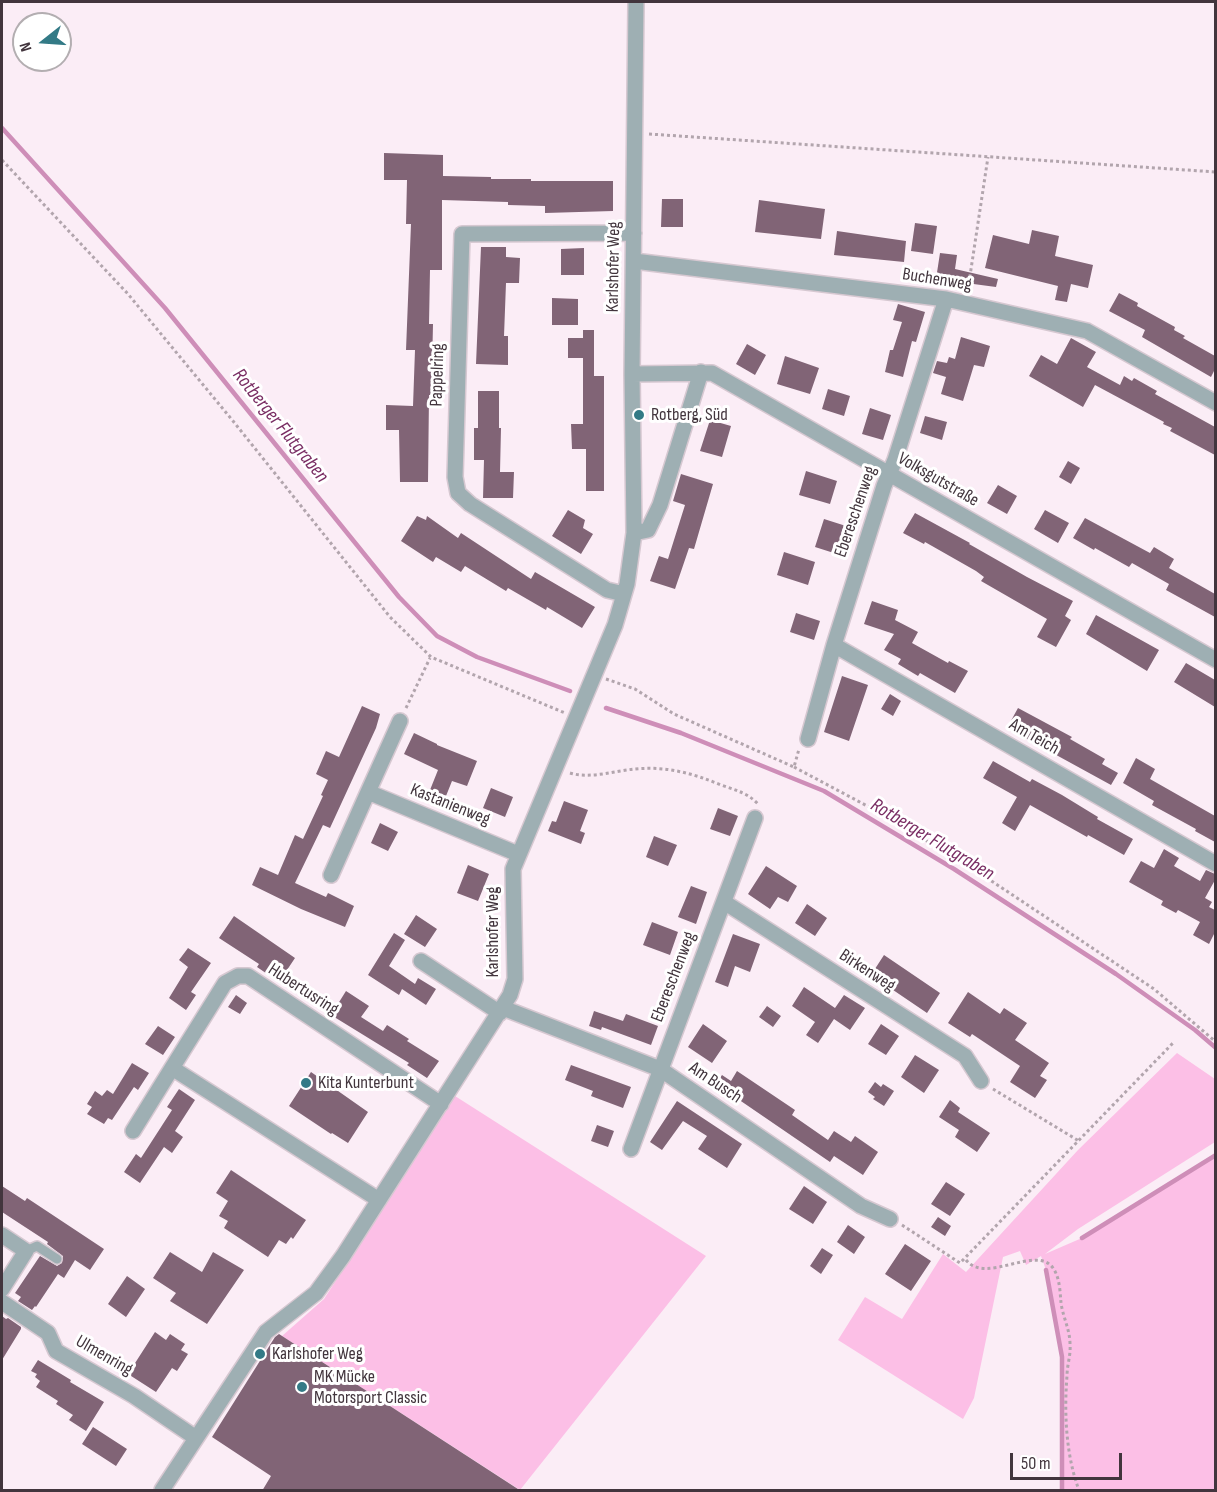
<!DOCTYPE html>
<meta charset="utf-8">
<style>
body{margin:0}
#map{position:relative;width:1217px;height:1492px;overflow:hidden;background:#fbedf6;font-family:"Sofia Sans Condensed",sans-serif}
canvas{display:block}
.frame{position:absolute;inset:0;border:3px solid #42353d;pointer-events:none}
.north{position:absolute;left:12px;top:12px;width:60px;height:60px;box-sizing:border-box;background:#fff;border:2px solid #b3aeb1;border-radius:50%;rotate:253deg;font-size:16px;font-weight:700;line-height:24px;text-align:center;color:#42353d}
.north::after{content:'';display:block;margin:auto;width:21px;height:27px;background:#337a86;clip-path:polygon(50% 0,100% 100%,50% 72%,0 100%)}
.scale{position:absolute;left:1010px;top:1453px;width:112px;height:27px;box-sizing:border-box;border:3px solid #42353d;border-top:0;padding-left:8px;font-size:18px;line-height:21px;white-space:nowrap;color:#42353d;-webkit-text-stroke:4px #fff;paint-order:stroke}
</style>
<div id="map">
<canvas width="1217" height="1492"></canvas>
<div class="frame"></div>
<div class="north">N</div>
<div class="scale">50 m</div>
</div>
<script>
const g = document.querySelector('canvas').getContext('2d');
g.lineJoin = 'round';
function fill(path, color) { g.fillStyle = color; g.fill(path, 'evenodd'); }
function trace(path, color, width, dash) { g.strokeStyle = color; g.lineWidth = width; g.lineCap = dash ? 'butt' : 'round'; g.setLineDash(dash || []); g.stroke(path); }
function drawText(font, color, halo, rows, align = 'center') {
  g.font = font + ' "Sofia Sans Condensed",sans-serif'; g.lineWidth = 6; g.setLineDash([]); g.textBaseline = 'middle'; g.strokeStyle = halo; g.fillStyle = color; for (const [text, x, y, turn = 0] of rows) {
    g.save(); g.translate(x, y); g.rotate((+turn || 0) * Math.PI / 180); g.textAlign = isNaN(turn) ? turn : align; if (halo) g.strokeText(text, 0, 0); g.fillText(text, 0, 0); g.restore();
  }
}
fill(new Path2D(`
 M1177 1053 1215 1079V1142L1078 1229 1045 1254 1082 1238 1215 1155V1490H1062V1357L1046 1270 1041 1256 1026 1265 1020 1251 1003 1257 974 1398 963 1419 838 1340 865 1297 902 1319 943 1254 966 1272 1078 1150Z
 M455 1096 706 1256 520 1490 282 1336 324 1299Z`), '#fcbfe6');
trace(new Path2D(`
 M2 128 165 308 399 597 437 636 477 657 570 691
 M606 708 681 733 824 791 954 869 1116 974 1195 1030 1216 1048
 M1082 1238 1216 1155
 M1046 1270 1062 1357V1490`), '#ce8eb8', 4.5);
fill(new Path2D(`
 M384 153 443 155V176L491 177V179H531V181H613V211L545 213V206L508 205V202L442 200V270H430L429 324H433L432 369H437L436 395H429L428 482H400L399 430H386V405L413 406 415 350H406L411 224H406L407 180H384Z
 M662 199H683V227H661Z
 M759 200 825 209 821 239 755 232Z
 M915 223 937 226 933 254 911 251Z
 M1032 230 1059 236 1055 256 1093 265 1088 288 1071 284 1067 302 1055 300 1058 286 985 268 993 235 1029 244Z
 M837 231 906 241 904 262 834 255Z
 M481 247H506V257L520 258 519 283H506L504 336H508V365L476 364Z
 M584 248V275H561V249Z
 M940 253 957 255 955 269 998 279 996 287 936 279Z
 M1119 293 1138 303 1137 306 1175 327 1174 330 1185 336 1183 338 1215 356V369L1211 377 1142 337 1145 330 1109 311Z
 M552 298 578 299V325H552Z
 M898 304 925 312 916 342 912 341 903 377 885 372 890 350H893L902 322 893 320Z
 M583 330H594V376H604V491H586V449H572L571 424H583V358H568V338H583Z
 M961 337 990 346 984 367 974 365 963 401 941 394 946 377 933 373 937 361 947 363 949 357 955 359Z
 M1071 338 1096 352 1087 367 1120 385 1124 376 1132 381 1134 378 1157 391 1155 394 1215 427V455L1170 431 1172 428 1163 424 1164 422 1095 385 1083 407 1029 376 1041 355 1057 364Z
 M747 344 766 355 755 375 736 364Z
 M785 356 819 368 810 394 777 384Z
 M828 389 850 396 844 416 822 409Z
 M478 391H499V428H501L500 472H514L513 498H483L484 460H474V428H478Z
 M870 408 891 415 883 440 862 434Z
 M925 416 947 422 942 440 920 433Z
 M710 420 731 426 722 457 700 451Z
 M1068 461 1080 468 1071 484 1059 477Z
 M806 471 837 481 830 504 799 495Z
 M681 474 713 484 694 549 689 548 675 589 650 581 659 556 668 559 685 505 673 501Z
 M998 485 1017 496 1007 514 987 503Z
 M568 510 585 520 583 528 593 534 581 554 552 536Z
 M1045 510 1069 523 1058 543 1034 529Z
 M915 513 970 543 969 544 1027 577 1073 601 1065 616 1071 620 1056 647 1037 637 1047 619 981 581 984 577 976 571 925 542 924 544 903 533Z
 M417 516 426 520 427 516 458 538 461 533 531 579 535 572 595 607 582 628 547 607 546 610 508 588 506 591 465 566 461 572 436 557 433 562 401 541Z
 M1085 518 1150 553 1154 547 1174 559 1169 568 1215 594V617L1166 590 1169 584 1132 563 1129 567 1095 548 1094 550 1073 538Z
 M824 519 846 526 837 554 815 547Z
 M784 552 815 562 808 585 777 575Z
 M872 601 898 610 895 620 918 632 912 643 948 663 949 661 968 671 955 693 920 673 918 676 898 664 901 659 884 650 894 634 864 624Z
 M796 613 820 621 814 640 790 632Z
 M1096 615 1159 650 1147 671 1086 634Z
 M1186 663 1215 680V707L1174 682Z
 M842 676 868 685 849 741 824 732Z
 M890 694 901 701 893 716 881 709Z
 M362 706 380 714 376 728 330 828 323 825 295 883 326 897 328 893 354 906 345 927 301 909 252 885 260 867 278 875 295 835 303 839 323 796 321 795 328 780 316 774 326 751 339 757Z
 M1018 708 1072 737 1070 739 1105 759 1102 764 1118 773 1111 785 1007 728Z
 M414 733 437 744V745L477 761 467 786 452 781 446 796 430 790 438 770 404 754Z
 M1136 758 1155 769 1150 779 1215 816V842L1195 831 1196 829 1152 805 1154 801 1123 783Z
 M993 761 1030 782 1032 779 1062 795 1098 817 1097 819 1133 839 1124 855 1088 835 1087 837 1030 805 1015 831 1002 823 1017 797 983 778Z
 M491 788 513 797 505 817 483 808Z
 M564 801 588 810 580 831 585 833 581 844 548 831 552 821 556 822Z
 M718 808 738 816 730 836 710 829Z
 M380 823 398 832 388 851 371 843Z
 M654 836 677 845 668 866 646 857Z
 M1164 849 1179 858 1174 866 1200 881 1206 870 1215 874V880L1205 898 1212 902 1209 907 1215 910V932L1209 944 1193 935 1200 922 1178 910 1176 913 1161 905 1163 901 1129 882 1141 861 1154 868Z
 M468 865 489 874 478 901 457 893Z
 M766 866 797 886 788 902 778 897 770 909 748 894Z
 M691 886 707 892 696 924 678 917Z
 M807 904 827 918 815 936 795 923Z
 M416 915 437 929 425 947 404 934Z
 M234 916 295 958 279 982 257 967 259 964 219 938Z
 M652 922 678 932 670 955 643 945Z
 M394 933 405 940 389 966 415 984 418 978 436 989 426 1005 402 989 399 995 368 975Z
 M733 934 760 944 750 972 735 966 728 987 715 982Z
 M188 948 211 963 191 992 196 995 186 1010 169 998 188 967 179 960Z
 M884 955 940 993 927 1013 871 975Z
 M804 987 835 1008 844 995 865 1008 850 1030 834 1019 818 1043 806 1035 815 1022 792 1006Z
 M346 991 369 1006 361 1017 383 1031 387 1025 409 1039 407 1041 439 1061 427 1078 407 1065 409 1063 331 1015Z
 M968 992 1000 1014 1004 1008 1027 1023 1015 1040 1049 1063 1040 1076 1047 1080 1035 1098 1010 1082 1020 1066 972 1034 970 1037 948 1023Z
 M236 995 247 1003 240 1014 228 1007Z
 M767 1006 781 1016 773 1027 759 1017Z
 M594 1011 623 1021 626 1014 658 1026 651 1045 602 1027 601 1030 589 1026Z
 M703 1024 727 1041 712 1063 688 1047Z
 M881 1024 899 1036 886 1055 868 1044Z
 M158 1026 175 1037 163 1055 145 1044Z
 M915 1055 939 1070 924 1093 901 1077Z
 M132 1063 149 1073 138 1090 134 1087 112 1120 108 1118 104 1124 87 1114 92 1107 87 1104 95 1091 102 1096 107 1090 113 1094Z
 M571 1065 631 1087 623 1108 591 1096 593 1091 565 1080Z
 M737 1071 795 1110 792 1115 828 1140 834 1131 851 1142 855 1136 878 1152 863 1175 834 1156 830 1162 716 1084 722 1075 731 1081Z
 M311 1072 368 1112 348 1143 332 1133 331 1134 289 1106Z
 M875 1082 881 1087 883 1084 894 1091 884 1106 873 1099 875 1097 868 1092Z
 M179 1089 195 1100 175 1131 183 1137 172 1153 164 1147 140 1183 124 1172 136 1154 141 1158 172 1110 167 1107Z
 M950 1100 960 1108 958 1112 990 1133 977 1152 955 1137 959 1130 939 1117Z
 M677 1101 742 1144 727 1168 698 1149 707 1136 683 1121 662 1150 650 1142Z
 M597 1125 614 1131 608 1147 591 1141Z
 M231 1170 306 1220 293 1239 291 1237 286 1244 279 1240 268 1257 224 1228 228 1221 219 1216 228 1201 216 1193Z
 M946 1182 965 1194 950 1216 931 1204Z
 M2 1186 25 1201 27 1198 104 1249 90 1270 75 1260 64 1278 58 1274 36 1307 35 1306 32 1310 18 1301 21 1297 15 1293 40 1256 57 1266 62 1263 63 1256 47 1244 48 1242 2 1212Z
 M804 1186 827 1202 813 1224 789 1209Z
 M938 1217 951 1226 945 1236 931 1227Z
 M848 1225 865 1237 854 1254 837 1242Z
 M905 1244 931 1261 911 1291 885 1274Z
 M822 1248 833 1255 821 1274 810 1266Z
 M170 1252 202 1272 213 1252 244 1270 207 1324 170 1301 176 1293 153 1278Z
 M127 1276 145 1289 126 1317 108 1304Z
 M2 1316 6 1319 8 1318 21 1327V1329L2 1360Z
 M155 1332 166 1340 170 1334 185 1344 181 1350 188 1354 177 1371 172 1368 156 1392 128 1374Z
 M279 1334 521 1491H262L271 1476 212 1437 275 1337Z
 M38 1360 71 1380 70 1382 104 1402 86 1431 69 1420 73 1415 56 1404 58 1401 36 1387 40 1381 35 1377 37 1374 31 1371Z
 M93 1427 127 1449 116 1466 82 1444Z`), '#816476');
const service = new Path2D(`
 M26 1251 37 1246 57 1259`);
const minor = new Path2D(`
 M634 261 946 299 1087 331 1216 403
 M632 374 712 373 1216 660
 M634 533 648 530 660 505 701 372
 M624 594 607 590 470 504 458 493 455 477 462 234 634 233
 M834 645 1216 864
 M808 739 834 645 884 486 895 460 946 299
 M368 792 400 721
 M331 875 368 792 518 854
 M724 902 965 1056 981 1081
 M421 961 500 1013
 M503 1008 660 1069 861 1206 890 1219
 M133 1131 172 1068
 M631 1149 755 818
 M379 1200 172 1068 225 983 238 976H248L441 1104
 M2 1235 26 1251 2 1289
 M2 1302 48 1333 56 1351 134 1396 196 1438
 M162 1490 266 1332 316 1293 343 1256 510 995 515 979 513 869 615 625 627 584 634 533 632 374 636 2`);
trace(service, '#d6c8d1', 12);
trace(minor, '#d6c8d1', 18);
trace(new Path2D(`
 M649 134 1216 172
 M2 160 128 294 233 421 390 617 431 657 565 713
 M968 289 988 157
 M606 679 635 689 674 714 794 767 799 749
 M406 708 430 658
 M794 767 886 816 984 876 1154 989 1216 1042
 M570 773C590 779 614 771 635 769 666 766 692 773 721 785 735 790 748 793 758 804
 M993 1089 1079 1141
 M902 1225 960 1263 1173 1043
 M966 1260C986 1285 1036 1244 1053 1268 1060 1278 1060 1292 1061 1303 1063 1317 1070 1330 1070 1344 1071 1355 1067 1365 1067 1376 1064 1413 1066 1456 1079 1490`), '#b2a5ad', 3, [3, 3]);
trace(service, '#9eafb3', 9);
trace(minor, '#9eafb3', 15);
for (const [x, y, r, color] of [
 [639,415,6,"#337a86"],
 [306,1083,6,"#337a86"],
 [260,1354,6,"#337a86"],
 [302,1387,6,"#337a86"]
]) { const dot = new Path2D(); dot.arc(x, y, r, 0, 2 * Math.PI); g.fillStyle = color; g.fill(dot); trace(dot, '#fff', 2); }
drawText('18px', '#42353d', '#fff', [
 ["Karlshofer Weg",614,267,-89],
 ["Buchenweg",937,280,9],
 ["Pappelring",438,375,-88],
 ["Volksgutstraße",938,480,30],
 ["Ebereschenweg",856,512,-71],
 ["Am Teich",1034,737,30],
 ["Kastanienweg",450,805,22],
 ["Karlshofer Weg",493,932,-90],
 ["Birkenweg",867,971,33],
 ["Ebereschenweg",674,977,-69],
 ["Hubertusring",303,990,33],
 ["Am Busch",715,1083,34],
 ["Ulmenring",104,1356,30]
]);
drawText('18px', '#42353d', '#fff', [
 ["Rotberg, Süd",651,415],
 ["Kita Kunterbunt",318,1083],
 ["Karlshofer Weg",272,1354],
 ["MK Mücke",314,1377],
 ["Motorsport Classic",314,1398]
], 'left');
drawText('italic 20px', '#7a2e64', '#fff', [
 ["Rotberger Flutgraben",280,426,51],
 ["Rotberger Flutgraben",932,840,31]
]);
</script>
